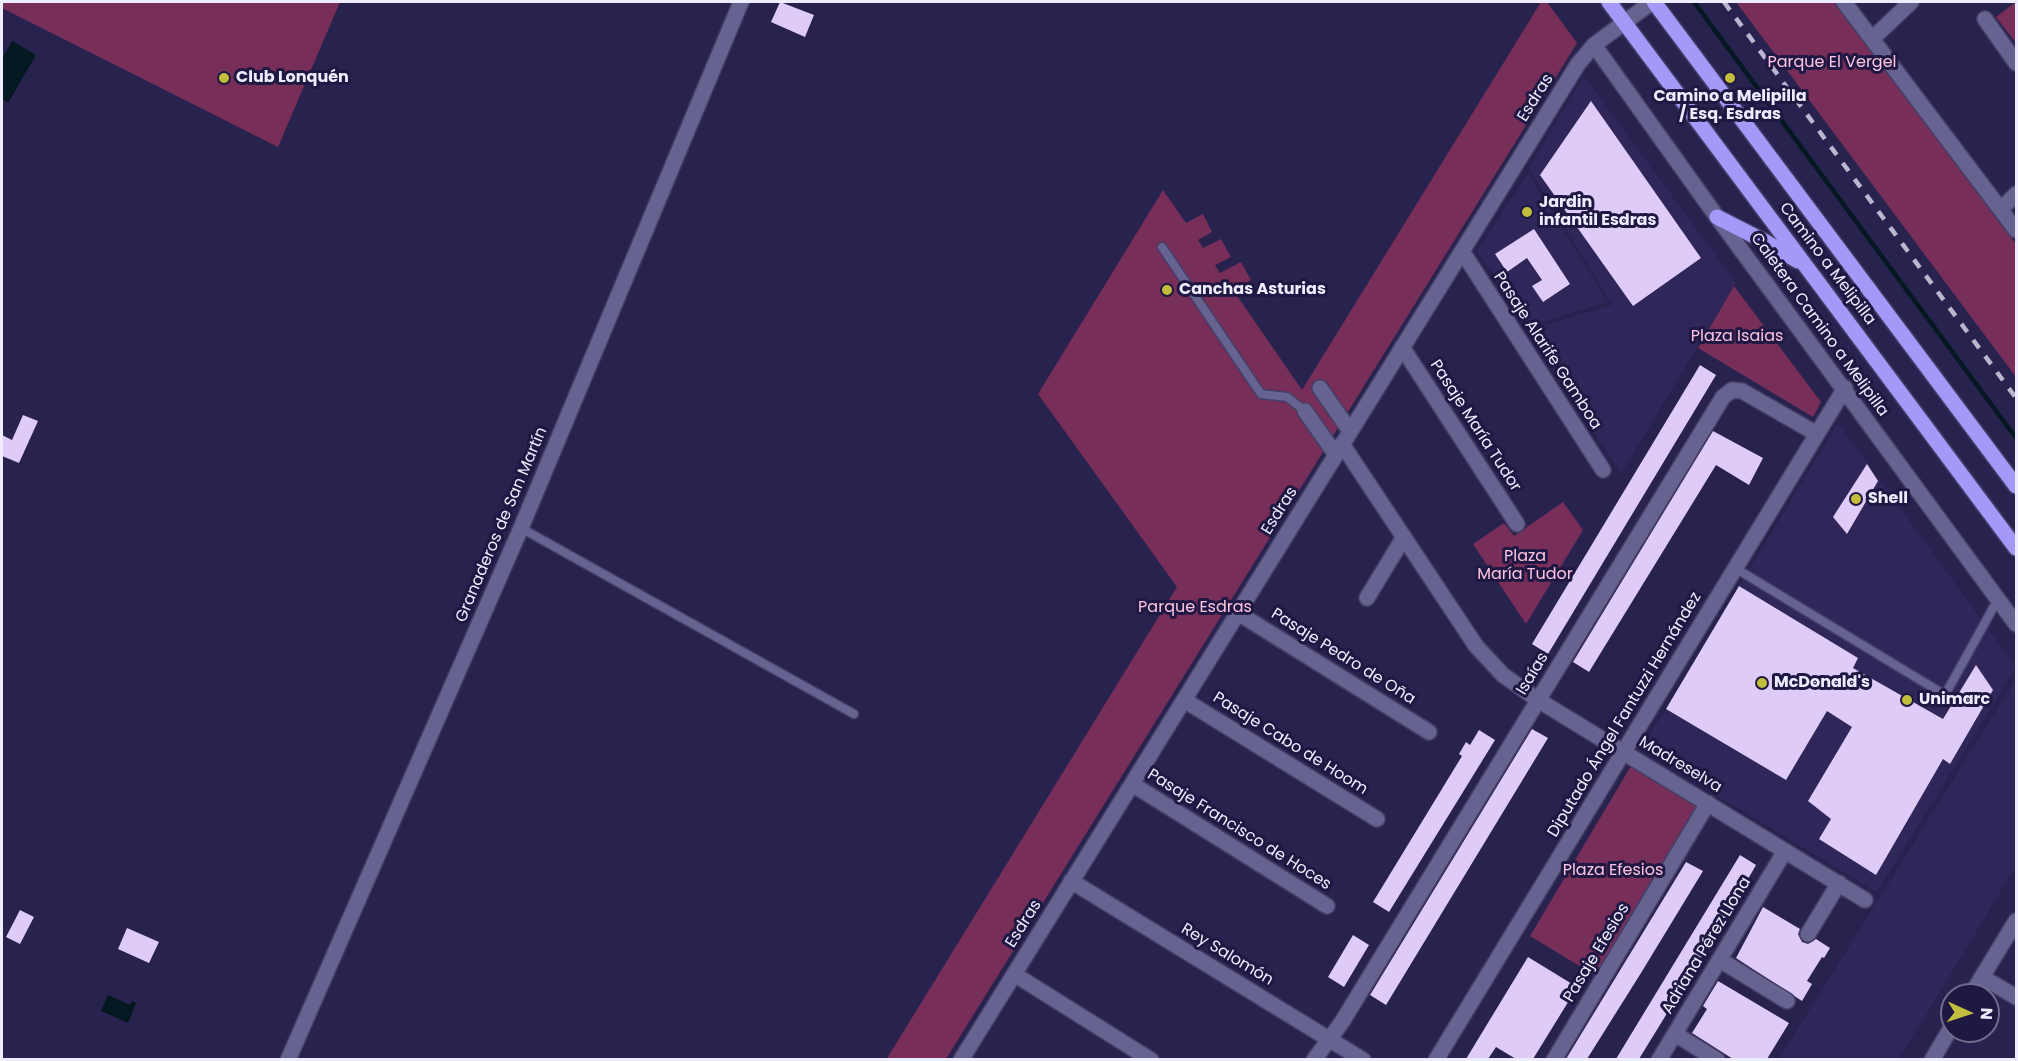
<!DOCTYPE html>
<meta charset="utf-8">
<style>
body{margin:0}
#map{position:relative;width:2018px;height:1061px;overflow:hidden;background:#28224e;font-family:Poppins,sans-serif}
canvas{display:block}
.frame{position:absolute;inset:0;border:3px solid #ededff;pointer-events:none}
.north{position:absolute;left:1940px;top:983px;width:60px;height:60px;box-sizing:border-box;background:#1f1843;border:2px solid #716d8e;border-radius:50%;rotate:93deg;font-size:16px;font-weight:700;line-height:24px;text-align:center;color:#ededff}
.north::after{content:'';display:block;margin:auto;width:21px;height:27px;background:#c3bd3e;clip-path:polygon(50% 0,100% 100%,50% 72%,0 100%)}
</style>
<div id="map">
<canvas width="2018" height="1061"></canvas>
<div class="frame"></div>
<div class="north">N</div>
</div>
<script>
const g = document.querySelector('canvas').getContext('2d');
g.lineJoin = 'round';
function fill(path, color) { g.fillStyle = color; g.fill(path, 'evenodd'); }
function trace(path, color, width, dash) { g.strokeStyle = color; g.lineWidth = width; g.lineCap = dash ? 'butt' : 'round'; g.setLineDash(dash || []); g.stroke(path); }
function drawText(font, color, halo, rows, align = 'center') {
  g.font = font + ' Poppins,sans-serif'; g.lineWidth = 6; g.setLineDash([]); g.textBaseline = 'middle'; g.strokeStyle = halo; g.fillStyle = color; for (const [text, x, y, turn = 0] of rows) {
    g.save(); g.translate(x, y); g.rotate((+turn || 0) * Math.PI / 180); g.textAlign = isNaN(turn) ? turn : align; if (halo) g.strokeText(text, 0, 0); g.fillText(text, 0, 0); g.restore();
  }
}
fill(new Path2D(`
 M1584 76 1736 283 1621 474 1528 330 1612 305 1529 168Z
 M1528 173 1608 302 1529 326 1477 251Z
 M1838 423 2016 667 1877 892 1640 749 1666 709 1786 780 1858 658 1739 586Z
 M2016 679V866L1899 1059H1779Z`), '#2f275a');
fill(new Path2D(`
 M2 2H340L278 147 2 8Z
 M1541 2H1547L1577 43 946 1059 886 1060 1177 587 1038 394 1163 190 1186 223 1203 214 1212 232 1198 240 1203 248 1221 239 1231 257 1215 265 1220 273 1241 262 1251 280 1233 290 1302 390Z
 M1736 2H1836L2016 244V377Z
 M2016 2V43L1996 17Z
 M1734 286 1821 402 1813 417 1698 348Z
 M1563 502 1583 530 1526 624 1473 544 1504 523 1514 536Z
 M1631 766 1697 806 1596 976 1530 936Z`), '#772f59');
fill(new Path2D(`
 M12 41 36 55 8 103 2 99V59Z
 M108 995 130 1005 132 1001 136 1003 128 1023 101 1011Z`), '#041821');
trace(new Path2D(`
 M1694 2 2016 438`), '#041821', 4.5);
fill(new Path2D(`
 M780 2 814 15 805 37 771 22Z
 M1591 101 1701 258 1633 306 1540 175Z
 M1534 229 1570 284 1543 302 1532 286 1542 280 1527 258 1507 272 1495 254Z
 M1700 365 1716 375 1548 654 1532 644Z
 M23 415 38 421 19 463 2 456V435L12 440Z
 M1713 431 1763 458 1749 485 1716 465 1589 672 1573 662Z
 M1867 464 1878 481 1847 534 1833 517Z
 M1739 586 1858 658 1853 668 1943 719 1976 665 1993 690 1950 764 1943 759 1876 875 1819 839 1831 819 1808 801 1852 727 1827 711 1786 780 1666 709Z
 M1532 729 1548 738 1386 1005 1370 995Z
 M1479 730 1495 740 1389 912 1373 902 1462 756 1459 754 1466 742 1470 745Z
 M1740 855 1756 865 1731 909 1639 1059H1616Z
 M1686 862 1703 871 1641 973 1587 1059H1566Z
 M1763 907 1800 929 1798 934 1802 942 1808 944 1816 939 1830 948 1824 958 1822 957 1807 981 1812 984 1802 1001 1736 958Z
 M20 910 34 917 20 944 6 937Z
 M127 928 159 942 149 963 118 949Z
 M1353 935 1369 945 1344 987 1328 977Z
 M1528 957 1577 987 1570 999 1533 1059H1516L1496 1047 1488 1059H1466Z
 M1718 981 1789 1023 1767 1059H1733L1692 1033 1707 1009 1703 1006Z`), '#dfcbf7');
const service = new Path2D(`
 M1162 247 1261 394 1287 397 1305 411
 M521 528 854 714
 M1735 568 1945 695 1998 599`);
const minor = new Path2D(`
 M1844 2 2016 230
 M1985 19 2016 63
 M1872 39 1911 2
 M2001 209 2016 194
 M1462 251 1603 470
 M1402 347 1517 524
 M1320 388 1350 431
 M1305 411 1336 455
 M1342 444 1476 646 1503 675 1538 700 1865 900
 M1367 598 1404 537
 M1238 613 1429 732
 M1184 700 1377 819
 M1132 784 1327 906
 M1071 881 1363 1060
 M1808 934 1839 883
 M1720 960 1787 1001
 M1014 974 1151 1060
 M1982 977 2016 997
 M1675 1034 1717 1060
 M288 1060 521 528 741 2
 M961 1060 1578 64 1594 45
 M1314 1060 1342 1022 1723 397 1732 390 1742 391 1817 434
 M1436 1060 1845 388
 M1554 1060 1708 803
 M1659 1060 1785 851`);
const tertiary = new Path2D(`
 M1652 2 1594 45 1717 217 2016 624
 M1971 995 2016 921
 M1932 1060 1952 1026`);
const primary = new Path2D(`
 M1609 2 2016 548
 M1654 2 2016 486
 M1717 217 1764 241 1798 261`);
trace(service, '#443e67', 11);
trace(minor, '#443e67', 18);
trace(tertiary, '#443e67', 18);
trace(primary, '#443e67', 18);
trace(service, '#666390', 8);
trace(minor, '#666390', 15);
trace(tertiary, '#666390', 15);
trace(primary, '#a299f8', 15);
trace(new Path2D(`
 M1724 2 2016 398`), '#b9b7d0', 4.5, [10, 10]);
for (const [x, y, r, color] of [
 [224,78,6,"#c3bd3e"],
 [1730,78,6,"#c3bd3e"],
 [1527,212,6,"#c3bd3e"],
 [1167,290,6,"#c3bd3e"],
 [1856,499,6,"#c3bd3e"],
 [1762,683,6,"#c3bd3e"],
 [1907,700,6,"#c3bd3e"]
]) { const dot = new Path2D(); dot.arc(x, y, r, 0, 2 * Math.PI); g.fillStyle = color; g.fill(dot); trace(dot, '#1f1843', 2); }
drawText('16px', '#fdc3e1', '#1f1843', [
 ["Parque El Vergel",1832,63],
 ["Plaza Isaias",1737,337],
 ["Plaza",1525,557],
 ["María Tudor",1525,575],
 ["Parque Esdras",1195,608],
 ["Plaza Efesios",1613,871]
]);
drawText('bold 16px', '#ededff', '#1f1843', [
 ["Club Lonquén",236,78],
 ["Camino a Melipilla",1730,97,"center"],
 ["/ Esq. Esdras",1730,115,"center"],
 ["Jardin",1539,203],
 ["infantil Esdras",1539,221],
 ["Canchas Asturias",1179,290],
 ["Shell",1868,499],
 ["McDonald's",1774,683],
 ["Unimarc",1919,700]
], 'left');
drawText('16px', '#ededff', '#1f1843', [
 ["Esdras",1536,98,-58],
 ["Camino a Melipilla",1827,264,53],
 ["Caletera Camino a Melipilla",1819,325,54],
 ["Pasaje Alarife Gamboa",1547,351,57],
 ["Pasaje María Tudor",1475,426,57],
 ["Esdras",1280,511,-58],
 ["Granaderos de San Martín",502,525,-67],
 ["Pasaje Pedro de Oña",1343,657,32],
 ["Isaías",1533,674,-59],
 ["Diputado Ángel Fantuzzi Hernández",1625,715,-59],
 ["Pasaje Cabo de Hoom",1290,744,32],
 ["Madreselva",1680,765,31],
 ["Pasaje Francisco de Hoces",1239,830,32],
 ["Esdras",1024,924,-58],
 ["Adriana Pérez Llona",1707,946,-59],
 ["Pasaje Efesios",1597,953,-59],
 ["Rey Salomón",1227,955,31]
]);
</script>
